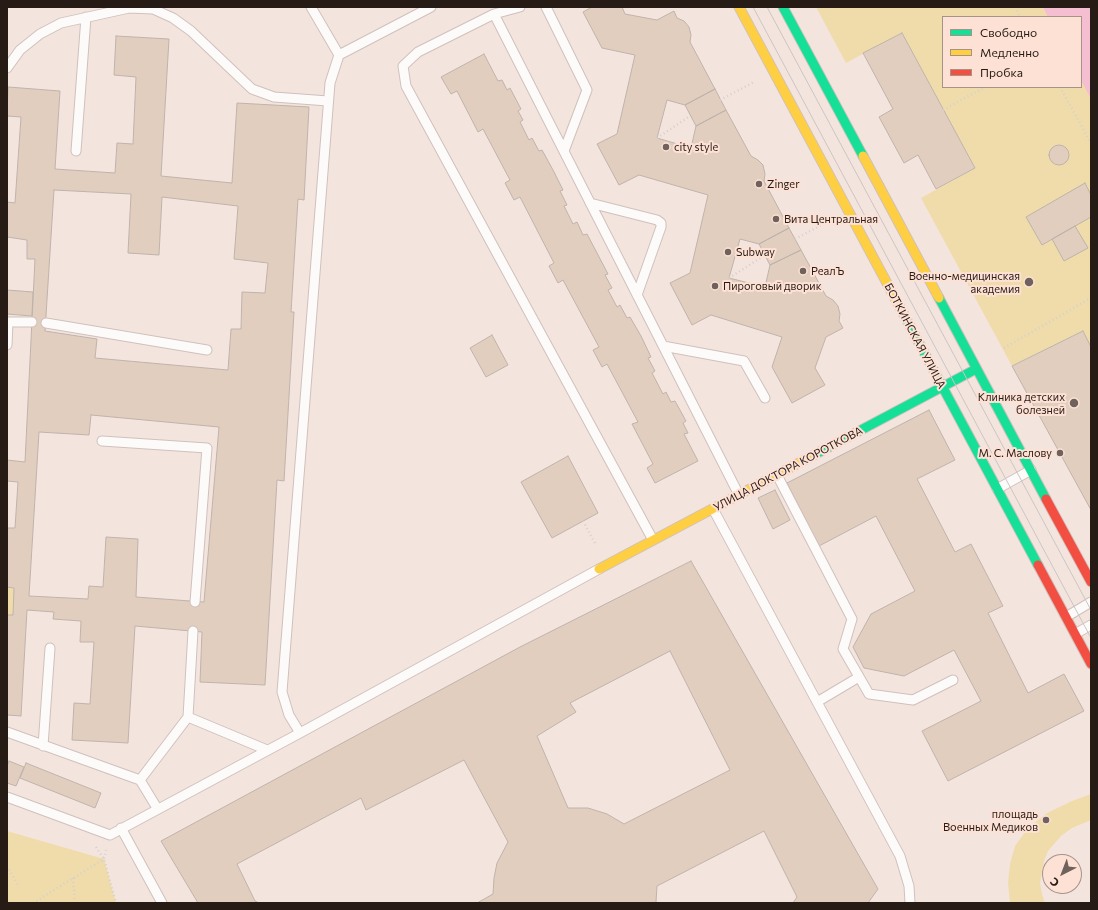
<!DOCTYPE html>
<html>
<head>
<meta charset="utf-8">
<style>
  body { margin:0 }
  #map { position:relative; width:1098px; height:910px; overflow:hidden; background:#f4e4de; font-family:Commissioner,sans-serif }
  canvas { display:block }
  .frame { position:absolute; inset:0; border:8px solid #271b15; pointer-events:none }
  .legend { position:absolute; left:942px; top:16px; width:140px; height:72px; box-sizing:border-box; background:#fde1d5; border:1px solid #a79288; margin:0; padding:5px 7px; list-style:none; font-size:12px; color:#271b15 }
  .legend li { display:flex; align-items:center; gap:8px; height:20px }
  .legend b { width:20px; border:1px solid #a79288 }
  .north { position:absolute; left:1042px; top:854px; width:40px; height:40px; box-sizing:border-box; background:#fde1d5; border:1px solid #a79288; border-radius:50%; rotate:222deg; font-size:11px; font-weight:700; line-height:16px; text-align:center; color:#271b15 }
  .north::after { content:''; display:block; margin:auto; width:14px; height:18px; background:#6f615b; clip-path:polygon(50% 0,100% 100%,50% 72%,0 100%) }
</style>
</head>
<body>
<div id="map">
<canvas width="1098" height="910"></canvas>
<div class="frame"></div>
<ul class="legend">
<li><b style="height:5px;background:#16e098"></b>Свободно</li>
<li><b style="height:5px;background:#ffcf43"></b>Медленно</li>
<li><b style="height:5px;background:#f24e42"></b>Пробка</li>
</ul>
<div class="north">С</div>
</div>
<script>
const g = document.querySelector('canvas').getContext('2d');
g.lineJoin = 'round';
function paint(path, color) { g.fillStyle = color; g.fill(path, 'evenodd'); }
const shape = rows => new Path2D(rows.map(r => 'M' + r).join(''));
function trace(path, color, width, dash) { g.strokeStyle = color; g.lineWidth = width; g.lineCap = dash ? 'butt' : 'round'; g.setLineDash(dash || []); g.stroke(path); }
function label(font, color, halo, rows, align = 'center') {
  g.font = font + ' Commissioner,sans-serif'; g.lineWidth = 4; g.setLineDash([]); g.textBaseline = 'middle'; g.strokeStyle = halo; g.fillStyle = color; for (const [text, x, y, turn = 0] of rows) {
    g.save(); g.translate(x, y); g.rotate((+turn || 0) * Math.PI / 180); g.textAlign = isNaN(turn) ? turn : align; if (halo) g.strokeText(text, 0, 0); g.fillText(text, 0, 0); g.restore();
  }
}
const green = shape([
  [816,7,1091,7,1091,347,1083,331,1012,366,921,198,975,168,902,33,846,63],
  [943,17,1081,17,1081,87,943,87],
  [7,587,14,588,13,615,7,615],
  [1091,794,1091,820,1072,828,1061,836,1048,851,1044,861,1040,883,1042,894,1045,903,1010,903,1008,883,1010,864,1015,846,1028,828,1047,813,1072,801],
  [7,831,104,859,116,903,7,903]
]);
const water = shape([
  [1043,7,1091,7,1091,99,1081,80,1081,17,1048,17]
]);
const building = shape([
  [592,7,622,7,625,14,657,20,674,11,677,18,684,21,689,27,691,35,690,42,715,89,685,105,667,100,657,138,691,148,696,126,726,110,751,156,758,160,763,165,765,174,764,181,789,228,759,244,740,239,729,278,765,287,770,265,801,250,826,296,833,300,838,306,840,314,839,321,843,328,826,337,815,368,825,385,792,403,772,367,782,337,711,315,692,325,670,283,690,273,708,195,639,175,619,185,597,144,617,134,635,55,602,48,583,12,592,7],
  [902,33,975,168,936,189,918,155,904,163,879,117,893,109,863,53,902,33],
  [116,36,169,39,161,176,232,183,237,103,309,107,304,200,298,199,291,312,294,312,284,481,277,480,265,685,200,682,202,632,135,626,128,743,72,740,74,703,90,704,94,642,80,642,81,621,53,619,54,612,27,610,21,716,7,715,7,615,13,615,14,588,7,587,7,528,15,528,18,482,7,481,7,460,25,462,35,259,27,259,27,240,7,237,7,202,15,203,21,117,7,116,8,87,60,91,55,169,115,173,117,143,133,144,136,77,114,75,116,36],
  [54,190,131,194,128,253,159,255,162,197,238,206,234,259,268,263,265,293,242,292,241,329,231,329,228,370,95,358,97,339,45,331,54,190],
  [91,415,219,427,204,602,136,597,138,539,106,537,103,587,89,586,88,599,29,596,39,432,89,435,91,415],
  [484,54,498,81,502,80,507,90,510,88,521,109,518,111,523,120,520,122,529,140,532,138,539,151,542,150,553,170,563,190,560,191,567,205,564,206,573,224,577,222,583,235,587,234,597,253,608,274,605,275,612,288,608,290,617,307,620,305,627,318,630,317,641,336,651,357,648,358,655,371,652,373,663,394,666,392,671,402,675,401,686,421,683,423,688,433,684,434,698,461,655,483,647,468,653,464,632,424,638,422,607,364,602,367,593,350,599,347,563,280,558,283,549,266,554,263,520,197,514,200,505,183,510,180,483,129,478,132,457,91,451,94,441,77,484,54],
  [715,89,726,110,696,126,685,105,715,89],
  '1049 155a10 10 0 1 1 20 0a10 10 0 1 1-20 0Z',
  [1085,183,1091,195,1091,217,1042,245,1026,217,1085,183],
  [1075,226,1088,248,1064,261,1052,239,1075,226],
  [789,228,801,250,770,265,759,244,789,228],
  [7,290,33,292,32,316,7,314,7,290],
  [1083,331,1091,347,1091,510,1012,366,1083,331],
  [492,335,508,365,486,377,470,348,492,335],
  [929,410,955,460,917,479,955,552,971,544,1003,606,988,613,1028,693,1064,674,1084,711,948,781,922,731,981,701,954,650,904,676,864,668,853,647,871,614,915,591,876,516,819,546,787,483,929,410],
  [568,456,598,513,552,538,521,482,568,456],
  [775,490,790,520,773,529,758,498,775,490],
  [691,561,878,889,868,903,793,903,797,897,764,831,657,886,656,902,657,903,477,903,493,894,494,878,497,863,508,842,464,760,366,810,361,798,237,864,255,901,259,903,198,903,161,841,520,647,691,561],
  [670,651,730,770,624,824,607,814,588,808,568,808,537,736,576,712,570,703,670,651],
  [9,761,24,767,16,786,7,783,7,766,9,761],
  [26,763,101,793,95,808,20,778,26,763]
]);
const path = shape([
  [1015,7,1020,17],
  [1060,87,1091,143],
  [720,100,754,82],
  [943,110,985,87],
  [657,138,690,116],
  [795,239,829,221],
  [729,278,765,255],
  [1004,348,1091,298],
  [583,521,596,545],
  [96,847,104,859,116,903],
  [7,866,18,885],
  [73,878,75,903],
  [33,903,104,859,106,850]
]);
const lane = shape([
  [311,7,339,55],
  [546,7,587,90,564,151],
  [494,14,520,7],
  [7,68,20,50,40,34,61,23,129,8,153,9,173,18,191,31,252,89,274,97,328,101],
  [76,151,86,17],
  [590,203,657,220,661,223,661,227,637,295],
  [46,323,207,350],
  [7,345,8,322,32,322],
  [663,346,744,361,765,398],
  [102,441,207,448,195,602],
  [777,475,852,619,843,649,869,694,913,700,953,680],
  [997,489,1031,470],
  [713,509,900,856,909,886,910,903],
  [653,540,406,86,403,66,418,52,494,14,739,495],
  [1066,617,1091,602],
  [1075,634,1091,625],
  [817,702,859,677],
  [188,717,267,750],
  [7,732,140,780,157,808],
  [300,733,289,715,282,692,330,83,339,55,431,7],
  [43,746,50,648],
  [140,780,188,717,193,631],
  [7,797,110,835,300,733,599,569],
  [121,828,162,903]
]);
const fast = shape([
  [783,7,863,156],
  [939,298,1046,499],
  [903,313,1038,565],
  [812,456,976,369]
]);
const slow = shape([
  [739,7,903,313],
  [863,156,939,298],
  [599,569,812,456]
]);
const jam = shape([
  [1046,499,1091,582],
  [1038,565,1091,664]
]);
const tram = shape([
  [753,7,1091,638],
  [767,7,1091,610]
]);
const markers = [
  [666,147,4,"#6f615b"],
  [759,184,4,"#6f615b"],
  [776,219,4,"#6f615b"],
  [728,252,4,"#6f615b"],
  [803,271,4,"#6f615b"],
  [1029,282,5,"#6f615b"],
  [715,286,4,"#6f615b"],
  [1074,403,5,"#6f615b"],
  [1060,453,4,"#6f615b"],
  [1046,820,4,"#6f615b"]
];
const poiNames = [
  ["city style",674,147],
  ["Zinger",767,184],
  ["Вита Центральная",784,219],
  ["Subway",736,252],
  ["РеалЪ",811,271],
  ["Военно-медицинская",1020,276,"right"],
  ["академия",1020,289,"right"],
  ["Пироговый дворик",723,286],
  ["Клиника детских",1065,397,"right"],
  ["болезней",1065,410,"right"],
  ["М. С. Маслову",1052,453,"right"],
  ["площадь",1038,814,"right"],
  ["Военных Медиков",1038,827,"right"]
];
const streetNames = [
  ["БОТКИНСКАЯ УЛИЦА",915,336,62],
  ["УЛИЦА ДОКТОРА КОРОТКОВА",788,469,-28]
];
paint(green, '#f0dcaa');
paint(water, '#f6bed1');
paint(building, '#e1cebe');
trace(building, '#beb3ac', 1);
trace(lane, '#cfc1bc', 11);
trace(fast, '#cfc1bc', 11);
trace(slow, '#cfc1bc', 11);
trace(jam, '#cfc1bc', 11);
trace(path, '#d4d0ce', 2.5, [1, 3]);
trace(lane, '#fdfbfa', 9);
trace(fast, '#16e098', 9);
trace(slow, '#ffcf43', 9);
trace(jam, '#f24e42', 9);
trace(tram, '#cac5c4', 1);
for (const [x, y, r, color] of markers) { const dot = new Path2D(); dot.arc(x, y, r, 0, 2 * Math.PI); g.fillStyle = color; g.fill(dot); trace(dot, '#fde1d5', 1.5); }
label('11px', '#271b15', '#fde1d5', poiNames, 'left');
label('11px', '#271b15', '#fde1d5', streetNames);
</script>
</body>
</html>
